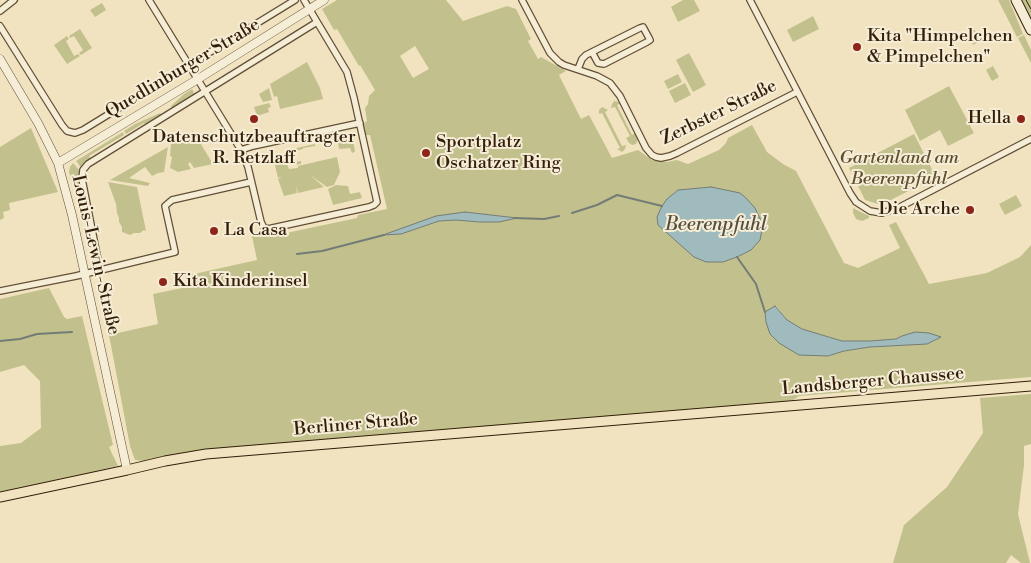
<!DOCTYPE html>
<html>
<head>
<meta charset="utf-8">
<style>
  body { margin:0 }
  canvas { display:block; background:#f1e3c0 }
</style>
</head>
<body>
<canvas width="1031" height="563"></canvas>
<script>
const g = document.querySelector('canvas').getContext('2d');
g.lineJoin = 'round';
function paint(path, color) { g.fillStyle = color; g.fill(path, 'evenodd'); }
const shape = rows => new Path2D(rows.map(r => 'M' + r).join(''));
function trace(path, color, width, dash) { g.strokeStyle = color; g.lineWidth = width; g.lineCap = dash ? 'butt' : 'round'; g.setLineDash(dash || []); g.stroke(path); }
function label(font, color, halo, rows, align = 'center') {
  g.font = font + ' "Libre Bodoni",serif'; g.lineWidth = 4; g.setLineDash([]); g.textBaseline = 'middle'; g.strokeStyle = halo; g.fillStyle = color; for (const [text, x, y, turn = 0] of rows) {
    g.save(); g.translate(x, y); g.rotate((+turn || 0) * Math.PI / 180); g.textAlign = isNaN(turn) ? turn : align; if (halo) g.strokeText(text, 0, 0); g.fillText(text, 0, 0); g.restore();
  }
}
const green = shape([
  [337,0,446,0,463,21,507,6,516,9,531,39,528,41,538,59,541,57,566,71,559,75,581,119,589,115,612,158,638,150,652,160,667,162,677,160,688,164,719,150,726,143,728,138,752,125,767,152,783,164,796,171,844,263,858,268,900,248,889,225,896,222,929,284,987,273,1020,257,1031,245,1031,377,799,396,793,400,738,407,206,450,144,461,135,460,130,446,109,335,158,324,153,294,187,287,185,276,257,260,252,236,270,231,272,236,357,218,358,215,387,209,370,135,366,135,363,124,367,121,365,108,368,104,369,96,375,90,360,65,359,66,337,29,334,30,322,9],
  [415,46,429,69,413,78,400,56],
  [711,187,750,250,737,257,723,262,674,239,658,225,673,194,678,190],
  [465,212,515,218,499,222,479,222,456,220,439,221,401,234,386,235],
  [776,306,787,320,802,329,842,341,870,341,896,339,902,336,929,333,941,337,902,345,870,347,844,351,828,356,765,312],
  [683,0,694,0,700,11,678,22,671,7],
  [998,0,1009,0,1023,34,1017,37],
  [1019,0,1031,0,1031,19,1020,3],
  [102,3,106,10,95,17,90,10],
  [813,16,819,29,793,42,787,30],
  [80,29,92,48,81,55,79,53,83,50,74,36,70,38,69,36],
  [974,29,980,41,973,45,967,33],
  [1024,35,1031,50,1031,63,1018,38],
  [67,36,69,39,66,41,74,56,78,54,80,56,67,64,54,45],
  [689,53,706,85,693,92,676,60],
  [307,62,320,88,323,99,280,109,277,96,274,97,270,84],
  [993,66,999,77,992,81,986,70],
  [678,74,682,82,668,89,664,81],
  [685,83,691,95,675,103,669,91],
  [949,86,974,133,948,146,940,130,920,141,905,110],
  [269,88,272,100,263,102,259,94],
  [192,89,195,95,172,109,171,106,184,94],
  [614,101,619,102,620,104,617,105,632,135,635,133,638,139,636,144,632,145,629,143,626,138,630,136,615,107,611,108,612,104],
  [269,103,271,107,268,108,269,112,257,116,254,107],
  [602,107,608,110,605,112,622,146,626,145,625,149,622,152,617,149,620,148,602,113,599,114,599,110],
  [160,113,162,115,146,125,144,123,126,134,124,131,135,124],
  [31,128,58,192,9,203,10,210,3,212,4,218,0,220,0,147],
  [193,131,213,164,194,168,190,162,188,164,191,169,178,172,170,168,172,157,170,156,171,144],
  [123,132,124,135,89,156,91,159,82,169,76,161],
  [352,133,355,151,354,152,352,153,350,148,339,149,338,142,327,144,326,142,332,140,335,137],
  [914,134,936,177,881,205,865,200,849,168],
  [315,144,315,146,303,148,303,149,293,152,295,159,293,159,294,162,301,161,301,164,295,165,291,161,289,153,292,149],
  [168,147,164,172,158,173,152,176,145,167,129,178,150,183,148,186,110,180],
  [337,157,340,172,334,185,327,187,310,175,324,187,298,193,296,186,297,193,284,196,278,179,282,176,278,178,274,161,281,160,287,164,289,169,298,168,298,166],
  [73,163,81,172,82,183,75,186,73,185,69,172,70,167],
  [108,182,137,187,146,231,144,230,140,233,134,233,130,235,122,232,122,227,119,222,119,218,117,213,116,204],
  [336,185,348,186,350,194,360,192,362,198,333,205,328,189],
  [1016,195,1022,206,1005,215,999,204],
  [853,208,869,216,869,218,862,221,856,219,853,213],
  [49,288,64,317,67,319,82,316,113,445,109,447,118,466,0,494,0,446,21,443,41,428,40,381,24,365,0,372,0,299],
  [1031,394,1031,444,1024,446,1024,465,1018,514,1030,563,1021,563,1011,555,1006,563,893,563,904,525,947,487,983,433,980,398]
]);
const water = shape([
  [711,187,740,193,746,198,755,208,763,225,760,240,751,250,737,257,723,262,706,262,694,257,658,225,657,217,662,206,667,199,678,190,711,187],
  [465,212,517,218,499,222,479,222,456,220,439,221,401,234,383,235,436,216,465,212],
  [775,306,787,320,802,329,842,341,870,341,896,339,902,336,915,332,929,333,941,337,927,344,870,347,844,351,828,356,799,355,779,343,770,334,766,322,765,312,775,306]
]);
const stream = shape([
  [572,213,597,205,617,195,662,206],
  [514,218,544,219,559,216],
  [297,254,322,251,384,235],
  [737,257,756,284,765,312],
  [0,341,20,339,37,334,72,332]
]);
const minor = shape([
  [149,0,241,150,248,167,261,222,264,228,268,229,369,207,374,205,377,202,354,98,347,72,304,0],
  [522,0,550,53,559,62,564,65,597,76,610,83,620,96,646,148,652,155,656,157,661,158,670,156,677,153,797,92],
  [750,0,850,193,856,202,870,211,882,213,898,208,1031,139],
  [0,11,14,0],
  [0,26,62,125,67,131,75,133,83,130,295,0],
  [578,69,582,59,586,55,640,28,643,27,649,38,650,40,647,42,604,64,598,63,592,52],
  [241,150,253,146,360,123],
  [100,270,82,179,83,170,88,164,317,22],
  [0,291,76,276,175,252,165,206,172,200,251,182]
]);
const tertiary = shape([
  [0,59,38,123,58,163,72,215,127,470],
  [58,163,198,79,324,0]
]);
const secondary = shape([
  [1016,0,1031,30]
]);
const primary = shape([
  [0,497,127,470,165,461,206,454,1031,386]
]);
const tram = shape([
  [1026,0,1031,9]
]);
const markers = [
  [857,47,5,"#8f2418"],
  [254,119,5,"#8f2418"],
  [1021,119,5,"#8f2418"],
  [426,153,5,"#8f2418"],
  [970,210,5,"#8f2418"],
  [214,231,5,"#8f2418"],
  [163,282,5,"#8f2418"]
];
const poiNames = [
  ["Kita \"Himpelchen",867,37],
  ["& Pimpelchen\"",867,58],
  ["Hella",1011,119,"right"],
  ["Datenschutzbeauftragter",254,138,"center"],
  ["R. Retzlaff",254,159,"center"],
  ["Sportplatz",436,143],
  ["Oschatzer Ring",436,164],
  ["Die Arche",960,210,"right"],
  ["La Casa",224,231],
  ["Kita Kinderinsel",173,282]
];
const streetNames = [
  ["Quedlinburger Straße",183,69,-31],
  ["Zerbster Straße",719,113,-26],
  ["Louis-Lewin-Straße",95,255,77],
  ["Landsberger Chaussee",873,382,-5],
  ["Berliner Straße",356,425,-5]
];
const parkNames = [
  ["Gartenland am",899,159],
  ["Beerenpfuhl",899,180]
];
const waterNames = [
  ["Beerenpfuhl",716,225]
];
paint(green, '#c2c18d');
paint(water, '#a0bbbe');
trace(water, '#747c76', 1);
trace(stream, '#747c76', 2);
trace(minor, '#624f38', 8);
trace(tertiary, '#624f38', 9);
trace(secondary, '#331e0a', 11);
trace(primary, '#331e0a', 11);
trace(minor, '#f6edd6', 5.5);
trace(tertiary, '#f6edd6', 8);
trace(secondary, '#f6edd6', 9);
trace(primary, '#f1e3c0', 9);
trace(tram, '#331e0a', 1);
for (const [x, y, r, color] of markers) { const dot = new Path2D(); dot.arc(x, y, r, 0, 2 * Math.PI); g.fillStyle = color; g.fill(dot); trace(dot, '#f6edd6', 2); }
label('18px', '#331e0a', '#f6edd6', poiNames, 'left');
label('18px', '#331e0a', '#f6edd6', streetNames);
label('italic 18px', '#5e4f31', '#f6edd6', parkNames);
label('italic 19px', '#544d40', '#f6edd6', waterNames);
</script>
</body>
</html>
